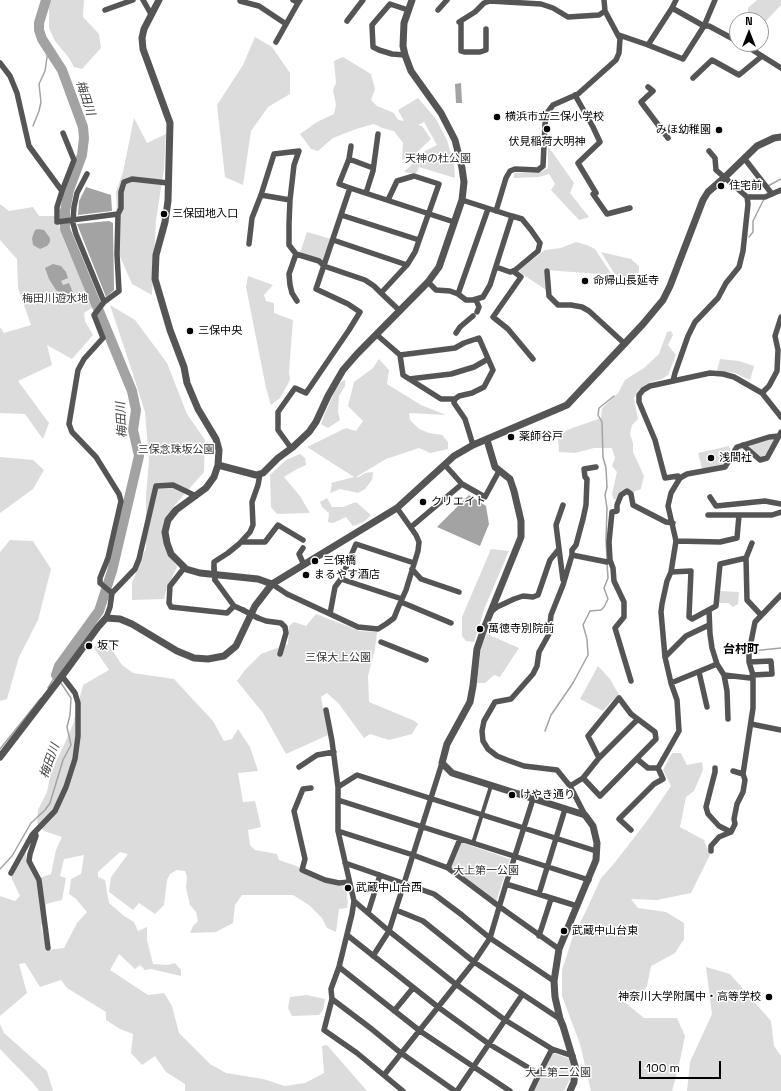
<!DOCTYPE html>
<html>
<head>
<meta charset="utf-8">
<style>
  body { margin:0 }
  #map { position:relative; width:781px; height:1091px; overflow:hidden; background:#fff; font-family:"Space Grotesk",sans-serif }
  canvas { display:block }
  .north { position:absolute; left:729px; top:12px; width:40px; height:40px; box-sizing:border-box; background:#fff; border:1px solid #999; border-radius:50%; rotate:0deg; font-size:11px; font-weight:700; line-height:16px; text-align:center; color:#000 }
  .north::after { content:''; display:block; margin:auto; width:14px; height:18px; background:#000; clip-path:polygon(50% 0,100% 100%,50% 72%,0 100%) }
  .scale { position:absolute; left:639px; top:1061px; width:82px; height:18px; box-sizing:border-box; border:2px solid #000; border-top:0; padding-left:5px; font-size:12px; line-height:14px; white-space:nowrap; color:#000; -webkit-text-stroke:3px #fff; paint-order:stroke }
</style>
</head>
<body>
<div id="map">
<canvas width="781" height="1091"></canvas>
<div class="north">N</div>
<div class="scale">100 m</div>
</div>
<script>
const g = document.querySelector('canvas').getContext('2d');
g.lineJoin = 'round';
function paint(path, color) { g.fillStyle = color; g.fill(path, 'evenodd'); }
const shape = rows => new Path2D(rows.map(r => 'M' + r).join(''));
function trace(path, color, width, dash) { g.strokeStyle = color; g.lineWidth = width; g.lineCap = dash ? 'butt' : 'round'; g.setLineDash(dash || []); g.stroke(path); }
function label(font, color, halo, rows, align = 'center') {
  g.font = font + ' "Space Grotesk","Noto Sans JP",sans-serif'; g.lineWidth = 3; g.setLineDash([]); g.textBaseline = 'middle'; g.strokeStyle = halo; g.fillStyle = color; for (const [text, x, y, turn = 0] of rows) {
    g.save(); g.translate(x, y); g.rotate((+turn || 0) * Math.PI / 180); g.textAlign = isNaN(turn) ? turn : align; if (halo) g.strokeText(text, 0, 0); g.fillText(text, 0, 0); g.restore();
  }
}
const green = shape([
  [49,0,84,0,83,17,99,34,101,48,82,69,74,67,69,58,55,41,49,28],
  [757,0,781,0,781,5,764,23,748,13,748,8],
  [255,37,272,47,290,73,290,94,268,107,251,131,243,185,225,177,217,105,243,65],
  [343,57,371,74,375,89,371,100,377,106,394,113,398,120,404,121,398,110,418,98,436,119,447,140,454,164,455,178,419,167,416,174,404,172,425,151,437,145,424,122,418,125,422,126,431,139,413,156,402,160,403,143,394,131,382,128,374,124,356,129,333,138,318,151,311,149,300,134,317,122,334,114,336,105,333,90,336,83,334,61],
  [134,118,147,143,166,134,164,169,156,220,152,295,132,284,119,254,116,192,123,172],
  [548,146,574,183,570,193,589,217,579,220,551,190,555,184,549,174,539,177,514,178,514,173,541,172,548,168],
  [0,204,9,211,33,207,39,216,57,216,60,229,65,243,93,307,84,313,85,321,93,335,72,359,47,345,52,365,18,381,49,423,43,439,25,414,0,413,0,327,4,333,31,325,18,288,17,259,0,240],
  [307,232,331,239,323,261,300,253],
  [576,242,587,245,595,249,612,275,546,270,546,290,518,271,545,250,561,248],
  [601,252,631,259,639,266,639,272,628,278,620,277,614,273],
  [248,276,273,285,264,295,266,301,274,303,274,313,293,320,289,372,290,380,280,398,271,405,266,388,246,287],
  [110,305,135,320,167,363,187,414,205,440,204,472,174,506,167,517,166,550,177,567,166,591,164,599,132,600,132,583,146,548,146,495,149,460,145,412,132,371],
  [671,331,673,335,668,345,676,355,668,375,662,379,651,382,638,390,634,398,638,419,632,425,630,434,633,443,633,452,644,476,641,489,614,500,612,494,617,472,612,466,615,458,612,448,594,448,575,453,559,452,558,438,567,430,601,418,602,408,618,393,625,380,644,368,659,354,667,332],
  [379,359,389,370,387,384,421,405,446,415,409,413,410,420,419,429,429,433,442,435,448,442,448,449,430,453,419,448,386,459,356,477,359,477,365,473,373,472,372,480,365,489,358,493,340,489,330,493,332,485,331,483,354,477,307,447,346,428,356,431,363,421,348,406,354,382,373,368],
  [720,359,739,361,754,366,750,380,735,373,717,371],
  [345,380,345,386,339,396,338,412,340,420,328,428,321,424,325,413,335,391,341,382],
  [772,439,774,442,764,457,760,457,751,450,750,447,752,444],
  [729,446,731,452,724,464,713,468,702,468,698,453],
  [300,454,305,458,306,465,297,469,284,477,300,496,310,513,277,514,271,507,270,475,286,460],
  [0,457,33,460,44,470,33,489,0,513],
  [327,498,332,507,343,507,356,502,371,515,364,522,353,526,346,517,333,523,328,522,329,513,322,507,320,502],
  [10,540,33,541,51,569,38,620,19,657,7,699,0,701,0,552],
  [491,549,509,551,485,607,474,642,466,641,462,636,462,617],
  [719,591,739,592,738,604,733,607,728,603,718,603],
  [316,614,360,631,377,632,375,649,368,676,369,702,415,721,418,724,412,734,389,740,370,734,364,738,339,704,327,693,321,697,328,735,286,754,263,713,237,681,245,670,261,654,288,644,289,626,294,622,306,626],
  [487,634,519,648,500,677,494,675,485,683,477,683,481,647],
  [98,641,110,647,122,665,133,673,174,679,213,721,224,741,232,739,238,729,250,747,258,771,238,773,243,802,255,801,261,827,248,830,250,845,255,850,277,854,279,860,299,867,299,872,320,879,324,882,338,886,346,886,348,903,347,908,339,909,336,932,327,928,322,918,309,905,293,895,242,895,235,905,233,923,216,932,190,933,193,926,198,921,196,912,190,905,186,888,187,877,185,871,177,870,170,874,167,880,164,905,155,914,139,903,133,910,109,892,111,877,128,854,120,852,98,872,98,877,105,880,109,903,124,916,134,922,138,931,147,927,147,940,153,964,168,965,175,963,181,970,181,976,151,969,145,970,140,965,135,969,119,954,110,970,148,995,164,993,172,1006,179,1033,210,1064,226,1073,263,1079,285,1086,305,1083,324,1073,322,1046,327,1045,367,1091,185,1091,185,1084,166,1072,155,1056,142,1065,131,1053,133,1034,120,1029,106,1020,106,1012,67,988,61,980,40,987,25,963,19,964,27,993,0,1016,0,896,15,901,20,896,11,877,26,851,26,860,37,879,51,874,56,850,62,837,44,831,37,823,38,810,47,792,51,772,65,743,73,724,83,685,109,670,94,648],
  [84,855,81,874,71,879,69,894,75,898,87,912,77,923,64,948,47,950,41,926,46,914,46,904,62,900,66,878,60,876,64,859],
  [598,666,610,679,619,695,610,703,603,711,580,699],
  [672,753,681,753,687,765,702,762,703,770,694,791,686,797,680,827,704,840,710,855,691,893,657,900,631,899,638,908,666,912,684,923,684,939,675,953,651,966,647,986,641,995,617,999,627,1004,644,1018,677,1018,685,1036,679,1065,672,1091,591,1091,580,1044,562,996,562,970,573,936,586,911,601,878,612,866,647,821,671,786,663,770],
  [460,842,510,859,496,902,451,867],
  [706,967,730,974,771,1021,774,1046,781,1056,781,1091,687,1091,690,1062,712,1014],
  [307,995,325,999,323,1010,319,1015,292,1016,288,1008,290,997],
  [0,1024,4,1033,47,1071,53,1091,39,1091,33,1083,0,1049],
  [553,1053,571,1059,572,1066,572,1075,564,1091,533,1091]
]);
const water = shape([
  [461,83,462,103,456,103,455,84],
  [86,187,111,195,112,211,78,215,79,201],
  [109,221,113,223,114,290,106,297,77,224],
  [38,229,44,230,50,238,50,242,47,246,40,249,33,245,32,238,35,230],
  [53,264,61,266,66,272,68,278,61,281,63,285,69,283,74,295,65,296,56,290,49,279,45,268],
  [469,495,486,506,489,524,480,546,437,527]
]);
const stream = shape([
  [33,126,39,111,41,102,39,84,45,71,48,50],
  [768,186,781,179],
  [749,237,753,232,753,221,764,199],
  [607,559,606,540,607,508,605,495,607,487,606,468,603,457,602,422,598,415,599,408,614,396],
  [752,651,781,648],
  [48,688,56,675],
  [545,731,551,715,573,683,588,655,587,639,583,625,590,611,601,610,604,607,608,599,604,588,608,578,607,563],
  [0,749,41,698],
  [0,869,12,856,31,823,45,810,50,803,63,760,71,745,67,727,70,715,71,698,61,683]
]);
const river = shape([
  [46,0,39,23,39,30,42,39,62,70,83,127,84,138,82,155,69,190,65,211,65,229,132,391,136,410,133,430,139,456,112,571,99,611,59,666,56,675]
]);
const pedestrian = shape([
  [473,843,491,786]
]);
const minor = shape([
  [143,0,151,14],
  [240,0,240,1,259,6,286,24],
  [293,0,298,3,300,0],
  [672,8,676,0],
  [105,10,133,0],
  [438,10,447,0],
  [347,21,363,0],
  [461,21,461,51,464,52,480,52,486,50,486,29],
  [459,22,475,12,484,3,490,1,541,4,553,8,568,17,599,15,605,11],
  [619,35,648,45,683,59,704,26,715,0],
  [276,42,298,3],
  [743,44,781,68],
  [648,45,672,8,704,26,709,26,737,41],
  [405,55,392,54,379,50,373,47,372,25,390,4,408,10],
  [0,63,10,76,17,93,29,146,62,191,57,207,57,222,72,220,76,234,104,302],
  [693,78,712,60,739,75,762,56],
  [648,87,653,91,641,102,668,138],
  [575,95,593,127,600,142,578,163,596,193,593,194,607,214,630,208],
  [744,158,772,194],
  [349,159,373,168],
  [350,188,339,184,349,159,351,146],
  [62,191,74,160,63,133],
  [366,193,373,171,378,134],
  [261,195,290,200],
  [747,197,765,197,781,190],
  [388,200,397,181,414,176,439,184,415,252,407,265,381,293,400,311],
  [496,211,506,178,510,171,515,169,538,170,543,166,545,124,547,113,553,105,578,94,616,60,619,53,620,39,605,11,604,0],
  [341,215,419,240],
  [72,220,118,214,121,208,121,192,124,182,132,179,168,183],
  [73,220,74,207,77,193,87,174],
  [333,240,407,265],
  [249,244,252,218,261,195,274,154,299,151,294,165,290,200,289,224,289,245,296,254,289,274,290,285,292,293,297,301],
  [296,254,319,261,324,266,365,280,374,286,381,293],
  [496,267,510,272,514,271,538,251,540,243,531,230,522,219,512,216],
  [513,271,521,277,493,317,508,329,533,359],
  [547,271,549,296,558,305,571,305,582,307,589,311,625,344],
  [428,282,436,290,450,291,458,294,466,300,473,300,483,297,490,285,512,216,462,200],
  [458,294,488,209],
  [476,300,479,307,477,312],
  [456,333,460,327,473,316],
  [377,335,400,355,403,375,441,399,455,399],
  [400,355,455,348,464,343,479,338,493,370,484,387,472,393,459,396,455,399,454,403,465,419,473,445],
  [409,379,451,374,474,367,488,359],
  [673,381,710,373,723,374,734,377,762,393,781,417],
  [762,393,769,386,777,371,778,350,775,336,781,317],
  [743,445,760,460,767,458,779,436],
  [291,448,278,430,278,412,295,388,306,393,349,330,360,312,348,304,316,289,350,188,454,222],
  [445,465,462,484,485,497,499,471],
  [680,478,678,476,665,478,655,440,639,402,639,395,643,390,650,386,673,381,675,373,688,336,695,322,718,298,726,283,739,267,743,251,748,204,747,197,716,170,715,158,709,151],
  [710,497,716,506,765,501,781,504],
  [708,515,772,515,781,512],
  [411,527,462,484],
  [676,541,720,542,737,538,739,515],
  [241,542,265,542,278,525,303,540],
  [303,548,299,554,304,565],
  [572,555,607,562,610,560,609,542,612,512,617,511,617,505,621,495,627,491,631,494,633,505,666,522,673,523],
  [746,558,752,543],
  [610,560,613,568,614,581,624,602,624,617,615,628,631,681],
  [184,568,170,586,169,603,171,607,227,613,234,606],
  [214,568,214,562,228,553,239,544,250,532,253,525,252,502,258,485,260,474],
  [412,569,421,579,459,592],
  [671,572,691,571,689,617,692,619,716,606,720,564,746,558,747,600,761,615],
  [341,579,402,599],
  [215,580,234,606,243,610],
  [563,580,556,525,563,505],
  [272,584,287,594,358,627,378,629,386,624,394,618,398,608,406,590,418,551,419,542,416,535,397,508],
  [112,593,100,583,100,578,108,558,121,501,119,494,96,457,72,432,69,424,78,370,84,359,103,338,94,315,104,302,119,291,117,254,118,214],
  [401,602,451,623],
  [709,610,710,634,712,648,717,664,724,675,727,691,728,719],
  [491,612,497,607,514,599,523,596,533,597,538,595,550,560,559,549],
  [330,614,335,587,341,579,356,544,414,563],
  [106,618,110,607,112,593,135,569,139,559,156,486,173,485,196,496],
  [258,618,266,621,281,623,285,627,286,633,280,654],
  [381,642,426,660],
  [665,657,686,636,709,625],
  [699,672,707,707],
  [724,675,750,678,753,675,772,674,771,661,749,662],
  [671,683,717,664],
  [326,710,332,741,338,787],
  [751,724,781,730],
  [637,759,648,768,658,768,679,731,677,700,671,683,665,657,661,612,662,604,667,581,671,572,676,541,668,506,671,493,680,478,687,474,725,467,737,447,769,437,779,436,781,432],
  [299,767,317,755,334,752],
  [715,768,715,772,706,807,708,814,719,826,731,832],
  [733,771,743,774],
  [583,778,600,796,656,739,655,732,631,714,619,698,588,736,599,758],
  [570,786,583,778,599,758,637,720],
  [311,788,303,789,294,811,305,859,302,870,325,880,339,883,349,882],
  [338,800,589,880],
  [585,815,570,786,557,770,524,766,507,760,497,756,488,749,483,741,482,731,484,721,495,702,511,699,533,674,537,666,539,652,549,634,551,615,563,585,572,555,572,550,576,545,583,519,586,505,587,479,585,477,584,469,596,467],
  [631,830,619,819,654,784,663,779,658,768],
  [338,831,338,787,357,775,596,851],
  [35,832,36,836,30,854,29,861,39,880,48,948],
  [711,851,711,846,719,837,731,832,735,824,734,819,737,804,743,792,745,780,743,774,753,708,753,675,749,662,749,652,755,622,781,595],
  [345,863,434,894,462,915,490,938,554,981],
  [448,868,460,839],
  [11,873,32,835,55,811,66,787,75,759,78,736,78,703,75,693,62,676],
  [506,884,577,906],
  [539,894,565,809],
  [354,901,389,931,453,982,505,1020,552,1049,573,1056],
  [396,910,423,921,474,962,560,1019],
  [368,913,380,875],
  [347,935,438,1007,489,1044,539,1074,552,1049],
  [539,936,551,899],
  [373,956,389,931,442,763],
  [339,967,420,1031,510,1091],
  [332,999,373,1030,401,1053,455,1091],
  [394,1011,413,988],
  [384,1075,474,962,490,938,506,884,533,799],
  [403,1091,357,1053,324,1030,332,999,331,989,339,967,352,914,354,901,338,831,413,855,448,868,500,907,559,949],
  [457,1091,522,995],
  [531,1091,539,1074]
]);
const tertiary = shape([
  [159,0,144,29,142,38,143,49,170,123,168,201,165,222,156,255,155,279,170,330,184,367,187,383,198,409,216,439,219,450,218,465,214,477,206,488,176,510,168,520,165,532,167,543,171,554,186,569,200,573,258,579,272,584],
  [487,440,495,467,510,479,514,491,521,521,521,537,485,626,477,649,473,686,470,702,447,744,442,763,452,773,585,815,593,826,597,843,596,860,559,949,554,981,555,997,560,1019,563,1026,575,1066,574,1082,570,1091],
  [218,465,256,475,263,473,278,458,293,447,309,432,316,422,328,396,343,370,357,354,428,282,439,267,462,200,464,182,462,168,455,140,441,113,411,71,405,55,403,46,404,23,412,0],
  [0,757,62,676,98,627,106,618,120,619,132,624,177,651,194,658,208,659,224,656,236,646,255,606,272,584,397,508,454,456,473,445,567,405,643,324,663,300,670,286,703,200,708,192,724,178,757,146,774,138,781,137]
]);
const minorBridge = shape([
  [214,568,215,580],
  [243,610,258,618]
]);
const markers = [
  [497,117,4,"#000"],
  [547,129,4,"#000"],
  [719,130,4,"#000"],
  [721,186,4,"#000"],
  [164,214,4,"#000"],
  [585,281,4,"#000"],
  [190,331,4,"#000"],
  [511,437,4,"#000"],
  [711,458,4,"#000"],
  [423,502,4,"#000"],
  [315,561,4,"#000"],
  [306,575,4,"#000"],
  [480,629,4,"#000"],
  [89,646,4,"#000"],
  [512,795,4,"#000"],
  [348,888,4,"#000"],
  [564,931,4,"#000"],
  [769,997,4,"#000"]
];
const poiNames = [
  ["横浜市立三保小学校",505,117],
  ["みほ幼稚園",711,130,"right"],
  ["伏見稲荷大明神",547,142,"center"],
  ["住宅前",729,186],
  ["三保団地入口",172,214],
  ["命帰山長延寺",593,281],
  ["三保中央",198,331],
  ["薬師谷戸",519,437],
  ["浅間社",719,458],
  ["クリエイト",431,502],
  ["三保橋",323,561],
  ["まるやす酒店",314,575],
  ["萬徳寺別院前",488,629],
  ["坂下",97,646],
  ["けやき通り",520,795],
  ["武蔵中山台西",356,888],
  ["武蔵中山台東",572,931],
  ["神奈川大学附属中・高等学校",761,997,"right"]
];
const parkNames = [
  ["天神の杜公園",438,159],
  ["梅田川遊水地",55,299],
  ["三保念珠坂公園",176,450],
  ["三保大上公園",338,658],
  ["大上第一公園",486,871],
  ["大上第二公園",558,1073]
];
const waterNames = [
  ["梅田川",85,98,72],
  ["梅田川",122,420,-93],
  ["梅田川",50,761,-70]
];
const neighbourhoodNames = [
  ["台村町",741,650]
];
paint(green, '#dcdcdc');
paint(water, '#a3a3a3');
trace(stream, '#a3a3a3', 1.5);
trace(river, '#a3a3a3', 10);
trace(pedestrian, '#555', 4);
trace(minor, '#555', 5.5);
trace(tertiary, '#555', 7);
trace(minorBridge, '#555', 5.5);
for (const [x, y, r, color] of markers) { const dot = new Path2D(); dot.arc(x, y, r, 0, 2 * Math.PI); g.fillStyle = color; g.fill(dot); trace(dot, '#fff', 1.5); }
label('11px', '#000', '#fff', poiNames, 'left');
label('11px', '#333', '#fff', parkNames);
label('italic 12px', '#444', '#fff', waterNames);
label('bold 12px', '#000', '#fff', neighbourhoodNames);
</script>
</body>
</html>
